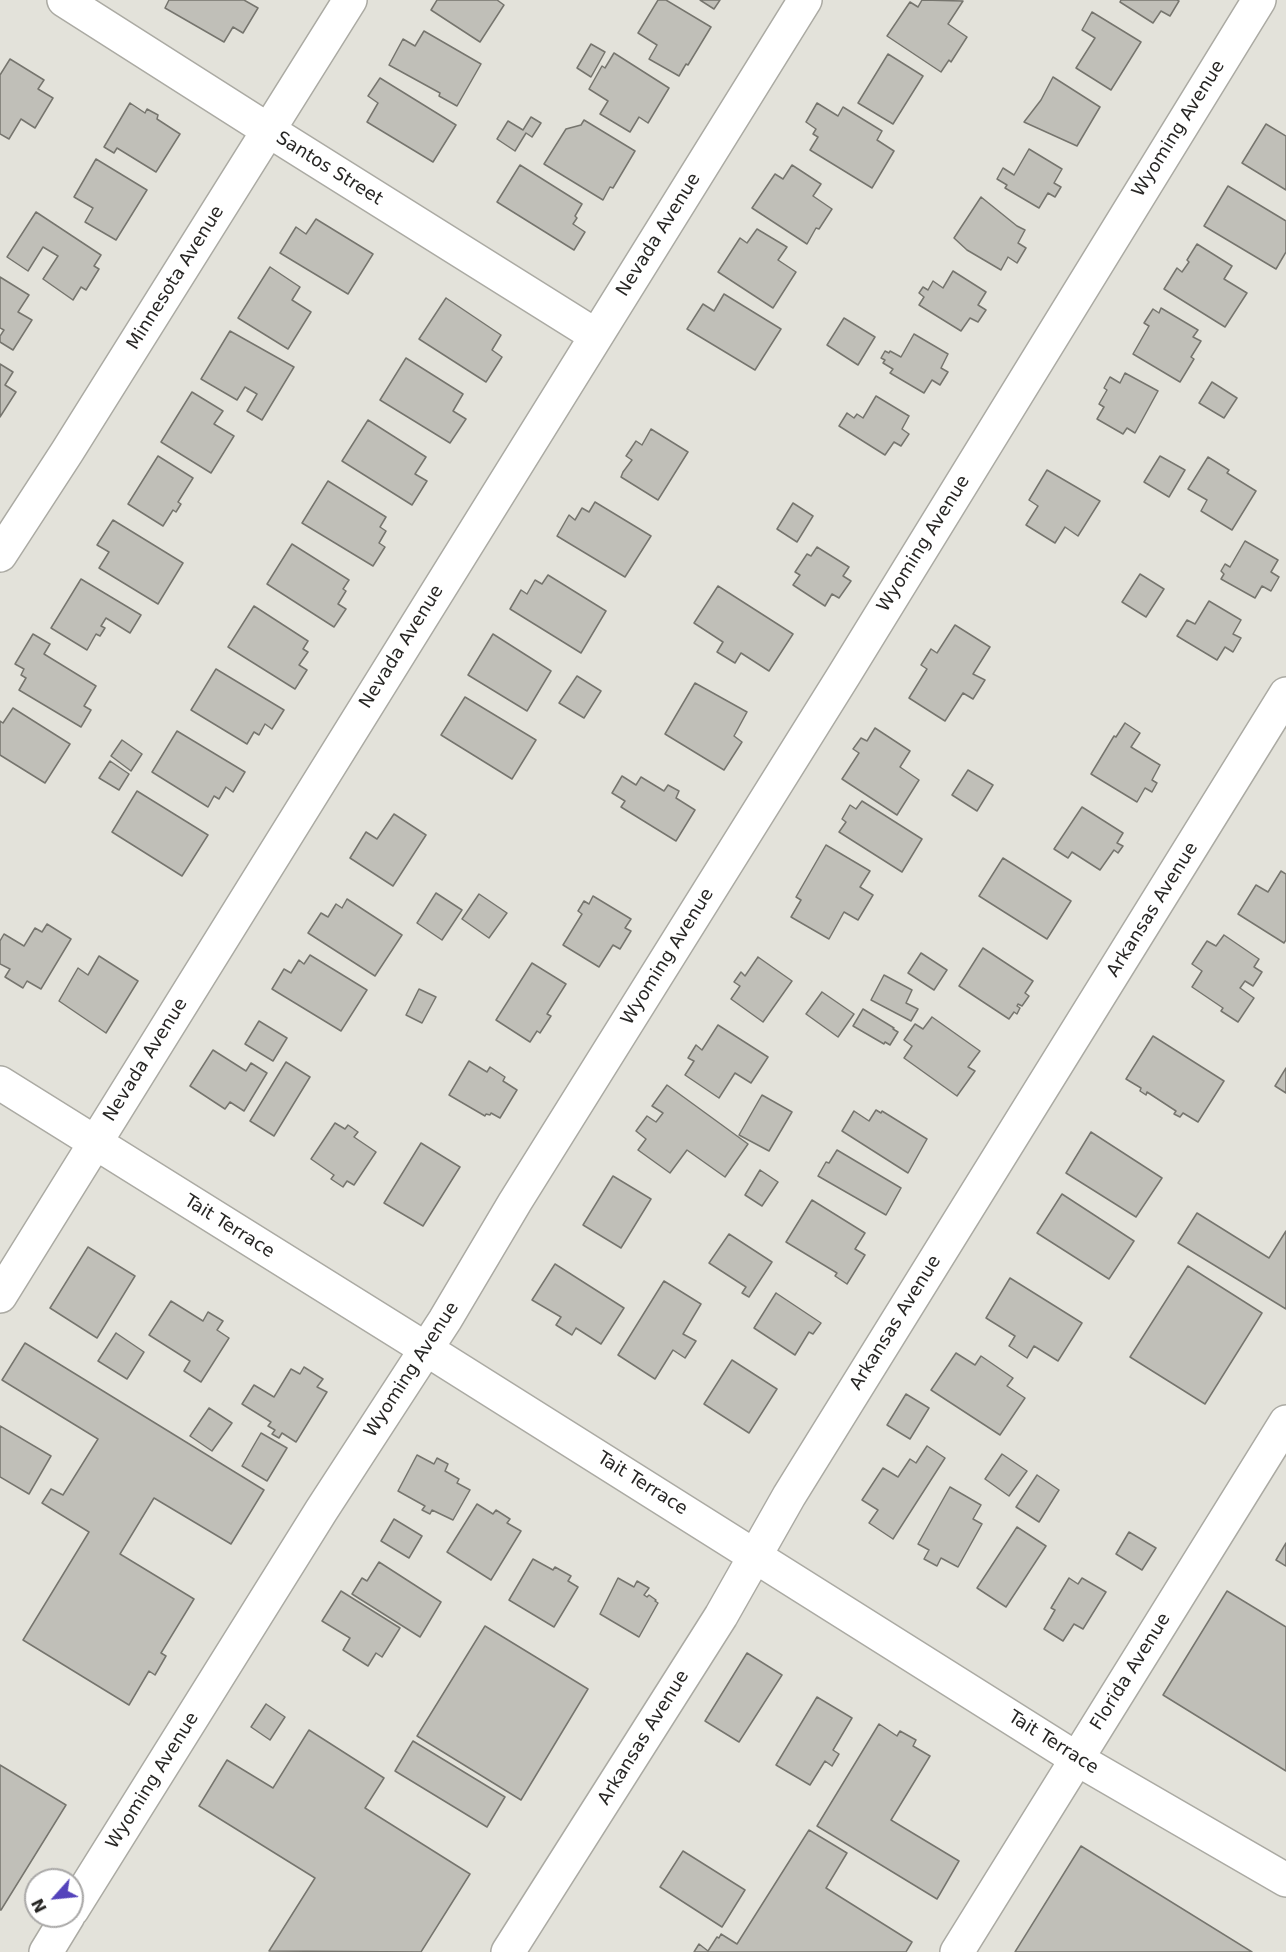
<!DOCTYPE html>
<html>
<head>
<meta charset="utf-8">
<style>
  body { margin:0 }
  #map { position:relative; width:1286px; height:1952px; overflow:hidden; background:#e3e2da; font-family:"DejaVu Sans",sans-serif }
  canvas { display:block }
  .north { position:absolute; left:24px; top:1868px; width:60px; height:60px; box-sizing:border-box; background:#fff; border:2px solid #a9a8a7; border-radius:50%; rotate:243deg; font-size:16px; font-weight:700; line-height:24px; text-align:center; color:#272624 }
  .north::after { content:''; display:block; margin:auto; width:21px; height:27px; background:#5443bb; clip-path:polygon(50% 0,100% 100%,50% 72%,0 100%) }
</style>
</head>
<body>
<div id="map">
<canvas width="1286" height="1952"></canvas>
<div class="north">N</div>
</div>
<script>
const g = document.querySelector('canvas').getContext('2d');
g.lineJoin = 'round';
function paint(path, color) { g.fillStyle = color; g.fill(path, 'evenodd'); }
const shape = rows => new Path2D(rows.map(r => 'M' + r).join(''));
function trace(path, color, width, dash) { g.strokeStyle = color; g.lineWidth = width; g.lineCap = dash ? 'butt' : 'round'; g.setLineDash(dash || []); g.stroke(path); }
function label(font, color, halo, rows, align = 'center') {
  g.font = font + ' "DejaVu Sans",sans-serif'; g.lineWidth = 6; g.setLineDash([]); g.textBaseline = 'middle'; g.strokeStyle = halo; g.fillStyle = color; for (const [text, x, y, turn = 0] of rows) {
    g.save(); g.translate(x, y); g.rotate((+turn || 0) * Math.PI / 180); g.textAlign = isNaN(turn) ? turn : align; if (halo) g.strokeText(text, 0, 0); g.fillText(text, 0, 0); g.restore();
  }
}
const building = shape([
  [169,0,244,0,258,8,243,33,233,27,224,42,165,8,169,0],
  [437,0,497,0,504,5,480,42,431,10,437,0],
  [658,0,666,0,711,27,688,65,686,64,679,76,649,59,657,45,638,33,658,0],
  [700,0,720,0,714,9,700,0],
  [922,0,963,1,948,24,967,37,951,62,949,60,941,72,887,36,910,2,918,7,922,0],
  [1121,0,1177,0,1179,1,1170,16,1161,11,1153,23,1120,2,1121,0],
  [1092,12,1141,42,1111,90,1076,68,1095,38,1082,30,1092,12],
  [424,31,481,64,457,106,439,96,440,93,389,65,403,39,415,46,424,31],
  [591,44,605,52,591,77,577,68,591,44],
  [614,53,669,88,648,123,639,117,630,132,600,114,608,101,589,89,602,66,605,68,614,53],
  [888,54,923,76,893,124,858,103,888,54],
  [10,59,44,80,38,89,53,98,35,128,21,119,9,139,0,134,0,75,10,59],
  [1053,77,1100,107,1077,146,1024,122,1041,100,1053,77],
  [380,78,456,125,433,162,367,122,378,103,368,96,380,78],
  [130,103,145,113,147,109,158,115,157,119,180,134,156,172,117,148,114,153,104,147,130,103],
  [817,103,838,116,843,107,882,131,877,140,894,151,872,188,810,150,818,137,813,134,816,129,806,122,817,103],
  [531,117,541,123,532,137,526,133,515,151,497,139,508,121,523,130,531,117],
  [584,120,635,151,613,188,610,187,603,200,544,164,566,129,581,125,584,120],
  [1266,124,1286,136,1286,190,1242,163,1266,124],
  [1029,149,1062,169,1054,183,1061,187,1055,197,1048,193,1039,208,1005,188,1007,185,997,179,1003,168,1014,175,1029,149],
  [96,159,147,190,116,240,85,222,93,208,74,197,96,159],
  [520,165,582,204,575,216,577,218,573,224,585,232,574,250,497,202,520,165],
  [792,165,821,184,813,196,832,209,819,229,816,228,807,244,752,208,775,174,783,179,792,165],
  [1228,186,1286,221,1286,252,1276,269,1204,226,1228,186],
  [981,197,1017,226,1025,230,1018,243,1026,248,1017,263,1008,257,1001,270,967,250,954,238,981,197],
  [36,212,101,255,94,266,99,269,86,290,81,287,73,300,43,279,58,256,43,247,28,271,7,257,36,212],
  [316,219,373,254,348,294,280,253,296,227,306,234,316,219],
  [757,229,787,247,778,260,796,272,773,308,718,272,740,238,747,243,757,229],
  [1197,244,1232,266,1224,279,1247,293,1225,327,1164,289,1177,268,1182,272,1189,262,1187,260,1197,244],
  [270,267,300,287,292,300,311,312,288,349,238,318,270,267],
  [953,271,986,292,978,305,986,310,978,322,970,318,961,331,919,305,924,297,919,293,923,287,928,290,933,281,943,288,953,271],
  [0,277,29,295,18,312,32,320,13,350,0,342,0,336,4,330,0,328,0,277],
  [724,294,781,329,755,370,687,329,703,304,714,311,724,294],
  [446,298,501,335,492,350,502,357,486,382,419,339,446,298],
  [1161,308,1198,330,1193,337,1201,341,1191,357,1194,359,1180,382,1133,354,1149,326,1144,323,1153,309,1159,313,1161,308],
  [844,318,875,337,858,365,827,345,844,318],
  [230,331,294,367,262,420,247,411,257,394,245,387,237,400,201,379,230,331],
  [914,334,948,354,941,368,948,372,940,385,932,380,924,393,890,373,893,369,883,363,885,360,881,358,885,351,889,353,890,351,901,357,914,334],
  [406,358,463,394,453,411,466,419,450,443,380,400,406,358],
  [0,364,13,372,5,385,16,392,0,417,0,364],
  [1125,373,1158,391,1135,433,1127,428,1123,434,1097,419,1104,407,1099,404,1107,390,1104,388,1110,377,1120,383,1125,373],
  [1212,382,1237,398,1224,418,1199,403,1212,382],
  [192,392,223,411,214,424,234,436,211,473,161,442,192,392],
  [876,396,909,416,902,429,909,434,901,446,894,442,885,455,839,426,847,413,854,418,857,414,863,418,876,396],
  [368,420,426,457,415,474,427,481,412,505,342,461,368,420],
  [651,429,688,452,658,500,621,477,623,472,632,460,626,456,636,441,642,445,651,429],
  [158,456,193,478,178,502,181,504,176,512,173,510,163,526,128,504,158,456],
  [1160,456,1185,470,1169,497,1144,482,1160,456],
  [1208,457,1229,470,1227,473,1256,491,1232,530,1201,511,1207,500,1188,489,1208,457],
  [1047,470,1100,501,1078,536,1065,527,1055,543,1026,525,1038,506,1029,500,1047,470],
  [328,481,386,517,380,527,386,531,379,543,385,547,373,566,302,523,328,481],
  [595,502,651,536,625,577,557,536,569,515,575,520,582,508,589,512,595,502],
  [793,503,813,516,797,542,777,529,793,503],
  [113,520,183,563,158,604,99,568,109,552,97,545,113,520],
  [1245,541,1278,560,1271,572,1279,577,1271,591,1262,586,1255,598,1221,579,1224,574,1221,571,1225,564,1230,567,1245,541],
  [292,544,349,580,343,589,346,591,338,604,346,609,334,627,267,584,292,544],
  [817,547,849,567,843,576,851,581,839,598,832,594,825,606,793,585,800,575,795,572,807,554,811,556,817,547],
  [1140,574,1164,589,1146,617,1122,602,1140,574],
  [548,575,606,611,581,653,510,609,521,590,527,594,535,580,542,584,548,575],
  [81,579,141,615,130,633,106,618,101,626,105,628,100,636,96,634,87,650,51,628,81,579],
  [718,586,793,634,769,671,741,653,735,663,717,652,723,642,694,623,718,586],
  [1209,601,1241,620,1233,634,1241,638,1233,652,1225,647,1217,660,1177,636,1187,620,1195,624,1209,601],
  [254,606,308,641,303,649,308,652,299,665,307,670,295,689,228,647,254,606],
  [955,625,990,647,973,674,985,680,973,699,963,693,945,721,909,698,927,669,921,665,931,649,937,653,955,625],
  [33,634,50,644,44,654,96,686,84,706,91,710,81,727,19,690,26,678,21,675,24,669,15,664,33,634],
  [493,634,551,671,527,711,468,675,493,634],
  [216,669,284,710,272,729,265,724,259,735,254,732,247,744,191,710,216,669],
  [577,676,601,691,584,718,559,703,577,676],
  [695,683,747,712,734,736,742,742,724,770,665,734,695,683],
  [465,697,536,740,512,779,441,735,465,697],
  [13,708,70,744,45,783,0,755,0,721,3,723,13,708],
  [1125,723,1140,733,1131,747,1160,765,1152,780,1157,783,1152,792,1145,788,1137,802,1091,774,1114,736,1116,737,1125,723],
  [875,728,910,751,900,767,919,780,897,815,842,779,859,753,853,749,861,738,867,741,875,728],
  [177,731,245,772,233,792,226,787,219,799,214,796,208,807,152,772,177,731],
  [122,740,142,754,131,771,111,756,122,740],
  [110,761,129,774,119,790,99,778,110,761],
  [968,770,993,785,977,811,952,795,968,770],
  [622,776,636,785,641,777,664,791,668,785,679,791,676,798,695,810,676,841,621,807,625,801,612,793,622,776],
  [137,791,208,835,182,876,112,832,137,791],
  [862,801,922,839,902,872,839,832,846,822,842,819,850,805,856,809,862,801],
  [1082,807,1123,833,1117,843,1123,846,1118,853,1114,850,1100,870,1072,852,1068,858,1054,849,1082,807],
  [394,814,426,835,393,886,350,858,366,832,377,839,394,814],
  [826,845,870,871,860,887,873,895,858,920,844,912,829,939,791,917,801,900,796,897,826,845],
  [1003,858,1071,901,1047,939,979,896,1003,858],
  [1281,871,1286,874,1286,940,1284,943,1238,914,1256,885,1268,892,1281,871],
  [436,893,462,910,442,940,417,923,436,893],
  [479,894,507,913,489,938,462,919,479,894],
  [593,896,631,919,625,928,631,931,620,949,613,945,599,967,563,945,582,914,578,911,584,901,589,904,593,896],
  [347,899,402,935,375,976,308,933,321,913,328,917,336,904,342,908,347,899],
  [47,924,71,939,41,989,27,981,23,988,5,977,10,969,0,964,0,941,4,934,24,946,35,928,42,932,47,924],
  [1224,935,1259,959,1254,967,1262,972,1253,986,1245,981,1240,988,1254,998,1238,1022,1221,1011,1223,1008,1192,987,1202,971,1192,964,1207,941,1216,946,1224,935],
  [983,948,1033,981,1025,993,1029,996,1022,1006,1018,1004,1017,1006,1020,1008,1017,1014,1014,1012,1009,1019,959,986,983,948],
  [921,953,947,970,934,990,908,973,921,953],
  [310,955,367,990,341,1031,272,989,284,969,291,973,299,960,304,964,310,955],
  [99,956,138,981,106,1033,59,1001,78,968,88,975,99,956],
  [758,957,792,981,763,1022,731,999,740,986,734,982,741,972,745,976,758,957],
  [532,963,566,984,547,1014,551,1016,540,1033,537,1031,530,1042,496,1020,532,963],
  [884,975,912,990,906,1003,918,1009,911,1021,871,1000,884,975],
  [419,989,436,997,422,1023,406,1015,419,989],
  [822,992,854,1014,838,1037,806,1014,822,992],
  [863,1009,894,1028,893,1029,898,1032,890,1045,885,1042,884,1044,853,1026,863,1009],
  [932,1017,980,1051,968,1067,975,1071,957,1096,904,1058,912,1046,904,1040,915,1024,923,1029,932,1017],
  [259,1021,287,1038,273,1061,245,1044,259,1021],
  [718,1025,768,1057,751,1083,735,1073,719,1098,685,1075,694,1061,688,1058,696,1045,702,1050,718,1025],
  [1153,1036,1224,1081,1198,1122,1183,1113,1180,1117,1174,1114,1176,1111,1147,1092,1146,1095,1140,1091,1141,1088,1126,1079,1153,1036],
  [213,1050,246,1071,251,1063,267,1073,244,1111,230,1102,225,1109,190,1086,213,1050],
  [469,1061,487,1072,490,1067,505,1077,503,1081,517,1090,500,1118,491,1113,490,1115,486,1114,485,1116,449,1095,469,1061],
  [286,1062,310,1077,274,1136,250,1121,286,1062],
  [1286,1068,1286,1093,1275,1086,1286,1068],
  [667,1085,748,1144,725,1177,687,1150,670,1173,638,1150,646,1139,636,1131,647,1116,656,1122,663,1113,652,1106,667,1085],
  [762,1095,792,1112,769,1151,739,1135,762,1095],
  [876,1110,881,1113,882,1111,927,1139,908,1173,842,1131,854,1111,869,1121,876,1110],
  [335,1123,345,1129,348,1125,358,1132,354,1137,376,1152,354,1185,347,1181,343,1187,331,1179,334,1175,311,1159,335,1123],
  [1091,1132,1162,1178,1136,1217,1066,1173,1091,1132],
  [421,1143,460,1167,423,1226,384,1203,421,1143],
  [837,1150,901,1188,886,1215,818,1176,826,1162,829,1163,837,1150],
  [760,1170,778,1182,762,1206,745,1195,760,1170],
  [613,1176,651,1199,621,1248,583,1225,613,1176],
  [1062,1194,1134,1241,1109,1279,1037,1233,1062,1194],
  [812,1200,865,1233,855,1249,865,1255,847,1284,835,1276,837,1273,786,1242,812,1200],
  [1197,1213,1269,1258,1286,1231,1286,1309,1178,1243,1197,1213],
  [729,1234,772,1262,749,1297,742,1293,746,1287,709,1263,729,1234],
  [88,1247,135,1276,97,1338,50,1308,88,1247],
  [555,1264,624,1308,601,1344,576,1328,572,1335,556,1325,561,1317,532,1300,555,1264],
  [1188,1266,1262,1313,1205,1404,1130,1357,1188,1266],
  [1010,1278,1082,1323,1058,1361,1034,1346,1027,1358,1009,1346,1015,1336,986,1318,1010,1278],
  [664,1281,701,1304,683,1334,696,1341,685,1358,673,1350,655,1379,618,1355,664,1281],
  [776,1293,821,1323,813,1334,809,1332,795,1355,754,1328,776,1293],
  [171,1301,203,1321,208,1312,223,1321,217,1330,229,1338,201,1382,184,1371,190,1361,149,1335,171,1301],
  [116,1333,144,1352,127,1379,98,1361,116,1333],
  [25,1343,264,1490,231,1544,154,1498,120,1554,194,1599,161,1653,166,1656,155,1675,149,1671,129,1705,23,1640,89,1532,42,1503,51,1489,63,1495,98,1439,2,1380,25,1343],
  [956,1353,975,1365,981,1356,1013,1378,1007,1386,1025,1398,1000,1435,931,1390,956,1353],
  [732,1360,777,1389,749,1433,704,1404,732,1360],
  [304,1367,323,1379,317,1387,327,1392,296,1442,282,1433,279,1438,272,1434,275,1430,268,1426,271,1422,242,1404,254,1385,274,1397,291,1369,300,1374,304,1367],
  [906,1394,929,1408,910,1439,887,1425,906,1394],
  [209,1408,232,1423,212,1451,190,1436,209,1408],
  [0,1426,51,1456,29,1494,0,1477,0,1426],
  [261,1433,287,1448,267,1481,242,1466,261,1433],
  [927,1446,945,1458,893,1539,869,1523,878,1510,862,1500,883,1468,898,1477,910,1459,916,1463,927,1446],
  [1002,1454,1027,1471,1009,1496,985,1479,1002,1454],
  [417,1455,434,1464,437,1458,448,1464,445,1471,459,1479,457,1483,470,1490,453,1520,432,1510,430,1514,422,1510,425,1506,398,1491,417,1455],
  [1037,1475,1059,1490,1039,1522,1016,1507,1037,1475],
  [950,1487,981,1505,973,1519,982,1524,958,1567,941,1558,937,1566,924,1559,929,1550,918,1544,950,1487],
  [477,1504,493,1514,496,1510,510,1519,507,1523,521,1531,491,1580,447,1552,477,1504],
  [394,1519,422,1536,409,1558,381,1541,394,1519],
  [1017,1527,1046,1546,1006,1607,977,1588,1017,1527],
  [1129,1532,1156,1548,1142,1570,1116,1554,1129,1532],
  [1286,1543,1286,1566,1276,1560,1286,1543],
  [533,1559,553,1570,555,1567,571,1576,568,1581,578,1587,554,1627,509,1600,533,1559],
  [379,1562,441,1602,420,1637,352,1594,362,1578,367,1581,379,1562],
  [618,1578,634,1587,637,1581,649,1588,644,1595,647,1597,649,1595,656,1600,655,1601,658,1603,639,1637,600,1614,618,1578],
  [1069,1578,1078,1584,1082,1578,1106,1592,1083,1629,1074,1624,1063,1641,1044,1629,1055,1610,1051,1608,1069,1578],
  [341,1591,400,1628,382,1657,376,1653,368,1666,343,1650,350,1638,322,1621,341,1591],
  [1227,1591,1286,1627,1286,1771,1163,1695,1227,1591],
  [485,1626,588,1689,521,1800,417,1736,485,1626],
  [747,1653,782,1675,739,1742,705,1721,747,1653],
  [817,1697,852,1718,833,1750,839,1754,832,1766,825,1761,810,1785,776,1765,817,1697],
  [266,1704,285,1717,270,1740,251,1727,266,1704],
  [879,1724,897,1736,900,1731,916,1740,913,1746,930,1756,891,1820,959,1861,937,1899,817,1826,879,1724],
  [309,1730,384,1778,365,1808,470,1874,421,1952,269,1951,315,1878,199,1806,227,1760,273,1788,309,1730],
  [413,1741,505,1797,487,1827,395,1771,413,1741],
  [0,1765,66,1805,1,1910,0,1910,0,1765],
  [809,1830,847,1853,826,1888,912,1942,906,1952,694,1952,699,1944,708,1951,717,1937,719,1938,721,1934,737,1944,809,1830],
  [1081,1846,1252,1952,1015,1952,1081,1846],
  [683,1851,745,1890,722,1927,660,1887,683,1851]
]);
const street = shape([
  [64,0,268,130,595,335],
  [0,555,67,452,350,0],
  [0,1083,426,1349,1077,1759,1286,1880],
  [0,1296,805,0],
  [72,1910,321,1511,445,1320,515,1202,844,675,1259,0],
  [46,1952,68,1916],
  [508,1952,721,1616,789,1496,1286,694],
  [957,1952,1286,1422]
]);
const streetNames = [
  ["Wyoming Avenue",1179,129,-58],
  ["Santos Street",329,169,32],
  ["Nevada Avenue",659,235,-58],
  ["Minnesota Avenue",176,278,-58],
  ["Wyoming Avenue",924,544,-58],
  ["Nevada Avenue",402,647,-58],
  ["Arkansas Avenue",1153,910,-58],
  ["Wyoming Avenue",668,957,-58],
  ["Nevada Avenue",146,1060,-58],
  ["Tait Terrace",229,1227,32],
  ["Arkansas Avenue",896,1323,-58],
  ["Wyoming Avenue",412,1370,-57],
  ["Tait Terrace",642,1484,32],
  ["Florida Avenue",1131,1672,-58],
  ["Arkansas Avenue",644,1738,-58],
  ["Tait Terrace",1053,1743,32],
  ["Wyoming Avenue",153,1781,-58]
];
paint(building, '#c0bfb8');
trace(building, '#76756e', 1.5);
trace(street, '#abaaa3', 36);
trace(street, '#fff', 33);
label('18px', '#272624', '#fff', streetNames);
</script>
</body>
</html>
